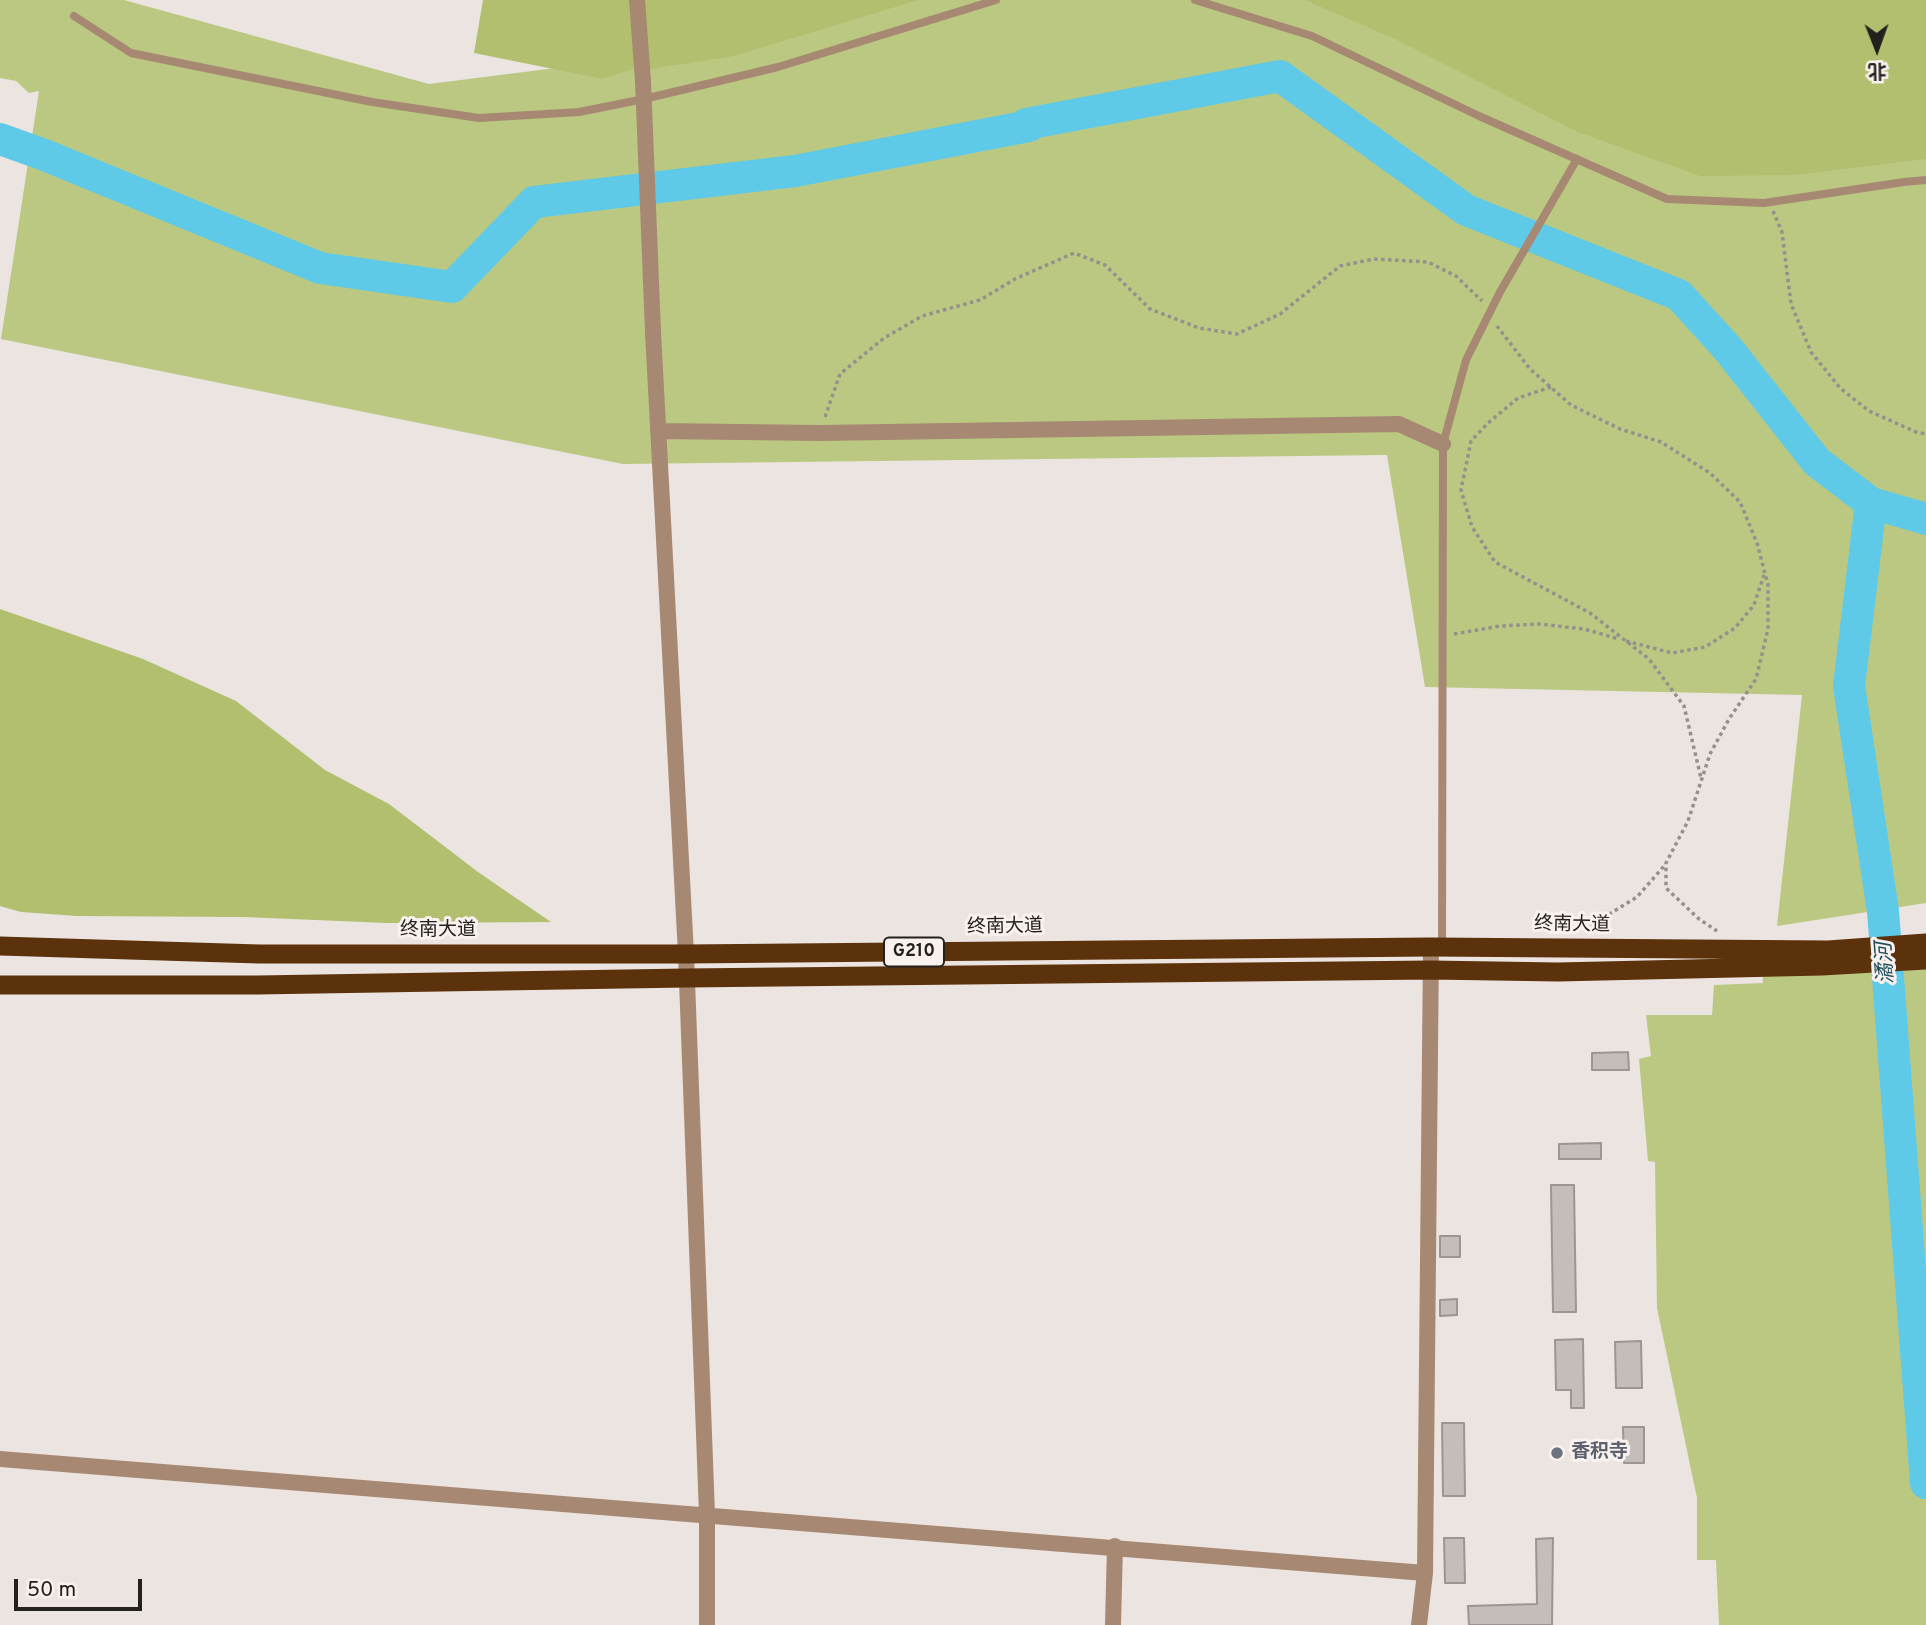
<!DOCTYPE html>
<html>
<head>
<meta charset="utf-8">
<style>
  body { margin:0 }
  #map { position:relative; width:1926px; height:1625px; overflow:hidden; background:#ece4e0; font-family:Overpass,"Noto Sans SC",sans-serif }
  canvas { display:block }
  .north { position:absolute; left:1842px; top:14px; width:70px; height:70px; -webkit-text-stroke:5px #f9f1ed; paint-order:stroke; rotate:179deg; font-size:19px; font-weight:700; line-height:28px; text-align:center; color:#23201e }
  .north::after { content:''; display:block; margin:auto; width:24px; height:32px; background:#23201e; clip-path:polygon(50% 0,100% 100%,50% 72%,0 100%) }
  .scale { position:absolute; left:14px; top:1579px; width:128px; height:32px; box-sizing:border-box; border:4px solid #23201e; border-top:0; padding-left:9px; font-size:21px; line-height:24px; white-space:nowrap; color:#23201e; -webkit-text-stroke:5px #f9f1ed; paint-order:stroke }
</style>
</head>
<body>
<div id="map">
<canvas width="1926" height="1625"></canvas>
<div class="north">北</div>
<div class="scale">50 m</div>
</div>
<script>
const g = document.querySelector('canvas').getContext('2d');
g.lineJoin = 'round';
function paint(path, color) { g.fillStyle = color; g.fill(path, 'evenodd'); }
const shape = rows => new Path2D(rows.map(r => 'M' + r).join(''));
function trace(path, color, width, dash) { g.strokeStyle = color; g.lineWidth = width; g.lineCap = dash ? 'butt' : 'round'; g.setLineDash(dash || []); g.stroke(path); }
function label(font, color, halo, rows, align = 'center') {
  g.font = font + ' Overpass,"Noto Sans SC",sans-serif'; g.lineWidth = 6; g.setLineDash([]); g.textBaseline = 'middle'; g.strokeStyle = halo; g.fillStyle = color; for (const [text, x, y, turn = 0] of rows) {
    g.save(); g.translate(x, y); g.rotate((+turn || 0) * Math.PI / 180); g.textAlign = isNaN(turn) ? turn : align; if (halo) g.strokeText(text, 0, 0); g.fillText(text, 0, 0); g.restore();
  }
}
const green = shape([
  [0,0,124,0,429,84,682,52,846,0,1342,0,1926,136,1926,903,1777,926,1802,695,1425,687,1387,455,623,464,1,339,39,91,29,93,16,81,0,78],
  [1926,943,1926,1625,1719,1625,1716,1560,1697,1560,1697,1498,1657,1308,1655,1162,1648,1161,1639,1059,1651,1056,1646,1015,1712,1015,1714,985,1763,983,1761,950]
]);
const forest = shape([
  [483,0,918,0,734,56,650,69,650,63,603,79,474,53],
  [1305,0,1926,0,1926,159,1795,175,1700,176,1578,132,1395,39],
  [0,609,143,659,236,701,325,770,389,804,478,872,551,922,387,923,244,917,77,916,21,912,0,906]
]);
const river = shape([
  [0,139,42,154,320,268,452,287,534,202,795,171,1029,126,1026,124,1280,76,1466,210,1679,295,1728,349,1817,462,1871,503,1926,519],
  [1871,503,1849,686,1883,911,1926,1483]
]);
const building = shape([
  [1628,1052,1629,1070,1592,1070,1592,1053,1628,1052],
  [1601,1143,1601,1159,1559,1159,1559,1144,1601,1143],
  [1551,1185,1574,1185,1576,1312,1553,1312,1551,1185],
  [1440,1236,1460,1236,1460,1257,1440,1257,1440,1236],
  [1457,1299,1457,1315,1440,1316,1440,1300,1457,1299],
  [1583,1339,1584,1408,1571,1408,1571,1390,1556,1390,1555,1340,1583,1339],
  [1641,1341,1642,1388,1616,1388,1615,1342,1641,1341],
  [1442,1423,1464,1423,1465,1496,1443,1496,1442,1423],
  [1623,1427,1644,1427,1644,1463,1624,1463,1623,1427],
  [1444,1538,1464,1538,1465,1583,1445,1583,1444,1538],
  [1553,1538,1552,1625,1469,1625,1468,1606,1537,1604,1536,1539,1553,1538]
]);
const path = shape([
  [1773,211,1782,232,1791,304,1811,352,1840,388,1869,411,1916,432,1926,434],
  [1497,326,1530,369,1571,405,1620,429,1661,442,1710,473,1740,502,1757,543,1768,585,1768,629,1756,679,1729,719,1710,754,1688,821,1666,863,1666,888,1699,919,1717,931],
  [1551,387,1518,398,1488,423,1471,441,1461,490,1472,527,1495,562,1590,613,1649,659,1684,706,1701,778],
  [825,417,840,374,884,338,922,316,980,300,1015,279,1074,253,1105,265,1150,309,1199,328,1237,334,1280,314,1340,266,1374,259,1428,262,1456,276,1482,301],
  [1454,634,1500,626,1539,624,1584,629,1619,639],
  [1626,641,1672,653,1705,647,1735,628,1754,605,1764,575],
  [1585,929,1637,897,1665,865]
]);
const service = shape([
  [1195,0,1312,36,1479,116,1667,199,1764,203,1904,182,1926,180],
  [74,16,131,53,372,102,479,118,579,112,644,99,778,67,996,0],
  [1442,947,1443,444,1466,360,1500,292,1577,159]
]);
const minor = shape([
  [637,0,643,81],
  [653,332,686,954,707,1514,707,1625],
  [658,431,821,433,1399,424,1443,444],
  [0,1459,1425,1573],
  [1113,1625,1115,1546],
  [1419,1625,1425,1573,1431,947]
]);
const trunk = shape([
  [0,946,259,954,686,954,1431,947,1828,950,1926,943],
  [0,985,257,985,686,978,1431,970,1558,972,1822,966,1926,960]
]);
const minorBridge = shape([
  [643,81,653,332]
]);
const markers = [
  [1557,1453,7,"#6b7280"]
];
const shields = [
  [914,952,60]
];
const shieldNames = [
  ["G210",914,952]
];
const streetNames = [
  ["终南大道",1572,926,1],
  ["终南大道",1005,928,-1],
  ["终南大道",438,931]
];
const worshipNames = [
  ["香积寺",1571,1453]
];
const waterNames = [
  ["潏河",1887,963,-94]
];
paint(green, '#bbc882');
paint(forest, '#b1bf6e');
trace(river, '#5ecae8', 32);
paint(building, '#c5bdba');
trace(building, '#9d9592', 2);
trace(path, '#96908d', 3.5, [3.5, 3.5]);
trace(service, '#a78973', 8);
trace(minor, '#a78973', 16);
trace(trunk, '#5c320c', 19);
trace(minorBridge, '#a78973', 16);
for (const [x, y, r, color] of markers) { const dot = new Path2D(); dot.arc(x, y, r, 0, 2 * Math.PI); g.fillStyle = color; g.fill(dot); trace(dot, '#f9f1ed', 2.5); }
for (const [x, y, w] of shields) { const box = new Path2D(); box.roundRect(x - w / 2, y - 14.5, w, 29, 5); g.fillStyle = '#f9f1ed'; g.fill(box); trace(box, '#23201e', 2); }
label('bold 18px', '#23201e', null, shieldNames);
label('19px', '#23201e', '#f9f1ed', streetNames);
label('bold 19px', '#5b616d', '#f9f1ed', worshipNames, 'left');
label('italic 21px', '#204f5c', '#f9f1ed', waterNames);
</script>
</body>
</html>
